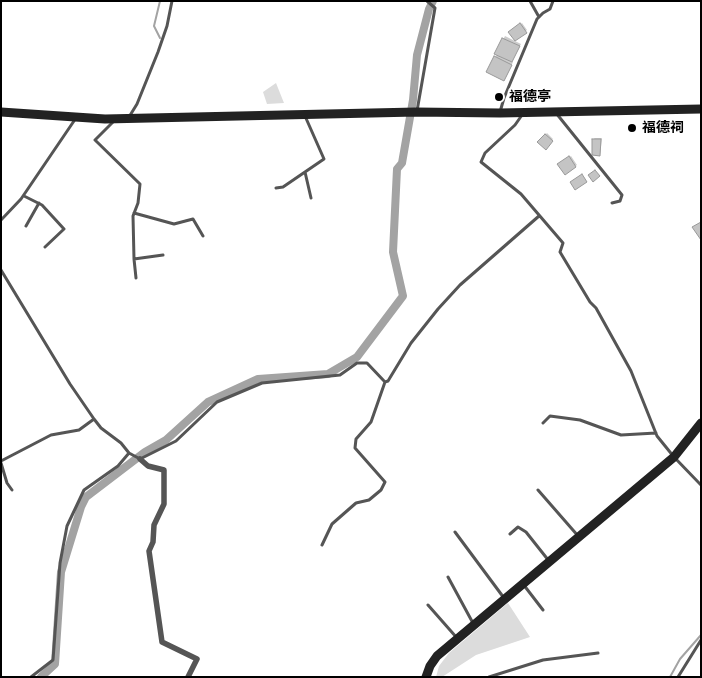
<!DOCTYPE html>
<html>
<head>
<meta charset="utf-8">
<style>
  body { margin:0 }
  #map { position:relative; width:702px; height:678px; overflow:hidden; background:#fff; font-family:Mulish,sans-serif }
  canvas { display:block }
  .frame { position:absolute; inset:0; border:2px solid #000; pointer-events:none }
</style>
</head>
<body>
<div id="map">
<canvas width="702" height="678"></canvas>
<div class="frame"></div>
</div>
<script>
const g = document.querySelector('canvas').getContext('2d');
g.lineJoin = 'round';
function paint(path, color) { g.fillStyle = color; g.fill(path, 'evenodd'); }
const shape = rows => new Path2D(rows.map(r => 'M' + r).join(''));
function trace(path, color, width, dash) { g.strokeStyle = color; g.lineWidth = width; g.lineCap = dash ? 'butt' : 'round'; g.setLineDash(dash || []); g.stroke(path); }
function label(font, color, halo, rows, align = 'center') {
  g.font = font + ' Mulish,"Noto Sans TC",sans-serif'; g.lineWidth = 4; g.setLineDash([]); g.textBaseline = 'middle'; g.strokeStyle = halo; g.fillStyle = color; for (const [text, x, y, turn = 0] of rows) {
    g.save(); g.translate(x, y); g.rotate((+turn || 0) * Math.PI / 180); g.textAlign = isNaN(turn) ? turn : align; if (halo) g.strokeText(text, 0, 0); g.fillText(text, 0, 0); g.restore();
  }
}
const green = shape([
  [276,83,284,103,267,104,263,92],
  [508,603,530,637,476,655,442,677,436,677,439,666,449,653]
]);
const shadow = shape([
  [522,23,527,30,515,40,510,32],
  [505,36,521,44,511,62,513,62,506,77,495,57,498,54,496,53],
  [547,133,553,139,546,148,539,142],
  [595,138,602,138,600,155,593,139],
  [571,156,577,165,565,173,560,163]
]);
const stream = shape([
  [160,1,154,26,160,38],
  [670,677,680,659,701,635]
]);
const canal = shape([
  [41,677,55,664,61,572,81,507,86,497,145,452,166,440,208,402,258,379,328,374,357,357,403,296,393,252,397,169,402,163,413,100,417,55,429,9,433,1]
]);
const building = shape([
  [520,23,527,33,515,41,508,32,520,23],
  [502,38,520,46,512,62,494,54,502,38],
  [494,56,512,65,504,81,486,72,494,56],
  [545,134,553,141,546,150,537,142,545,134],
  [592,139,601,139,600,156,592,155,592,139],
  [569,156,576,167,565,175,557,164,569,156],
  [595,170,600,176,593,182,588,175,595,170],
  [582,174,587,182,575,190,570,182,582,174],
  [701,222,701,240,692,227,701,222]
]);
const lane = shape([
  [530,1,539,17],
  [417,111,435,8,427,1],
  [500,112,504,98,537,19,543,13,550,9,553,1],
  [556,113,622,195,620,201,612,203],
  [522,115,515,125,485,153,481,162,521,194,563,243,560,252,590,302,596,308,631,371,657,436,674,457,701,485],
  [129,117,137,104,158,52,167,26,172,1],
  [114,121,95,140,140,184,138,203,133,216,134,259,136,278],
  [305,172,311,198],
  [276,188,283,187,324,159,305,116],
  [24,196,42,205,64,229,45,247],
  [134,213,174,224,193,219,203,236],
  [1,220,21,199,76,118],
  [26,226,39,203],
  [134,259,163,255],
  [1,270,70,384,94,419,101,428,121,443,129,453,140,459,176,441,217,402,262,383,340,375,357,363,367,363,385,382,388,381,411,343,438,309,460,285,539,216],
  [543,423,550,416,580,420,621,435,656,433],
  [1,461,51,435,79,430,94,419],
  [1,463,7,483,12,490],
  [538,490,579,537],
  [455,532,504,598],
  [510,534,518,527,526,532,549,561],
  [322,545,332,524,356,503,369,500,381,490,385,482,355,448,356,439,371,422,385,382],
  [448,577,474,625],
  [523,584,543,610],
  [428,605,457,638],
  [31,677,53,660,60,563,67,526,84,490,118,466,129,453],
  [489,677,543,660,598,653],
  [678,677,701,640]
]);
const street = shape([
  [140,459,148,466,164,470,164,504,154,525,153,542,149,551,162,642,197,659,188,677]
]);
const secondary = shape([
  [1,112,105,119,416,112,500,113,701,109],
  [426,677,430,666,437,656,674,457,701,423]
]);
const markers = [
  [499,97,5,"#000"],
  [632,128,5,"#000"]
];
const poiNames = [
  ["福德亭",509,97],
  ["福德祠",642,128]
];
paint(green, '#dcdcdc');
paint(shadow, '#0003');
trace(stream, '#a3a3a3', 2);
trace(canal, '#a3a3a3', 8);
paint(building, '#c4c4c4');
trace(building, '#999', 1);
trace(lane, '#555', 3);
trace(street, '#555', 5.5);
trace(secondary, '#222', 9);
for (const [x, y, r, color] of markers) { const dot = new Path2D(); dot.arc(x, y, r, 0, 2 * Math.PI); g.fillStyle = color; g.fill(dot); trace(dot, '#fff', 2); }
label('bold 14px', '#000', '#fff', poiNames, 'left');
</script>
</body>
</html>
